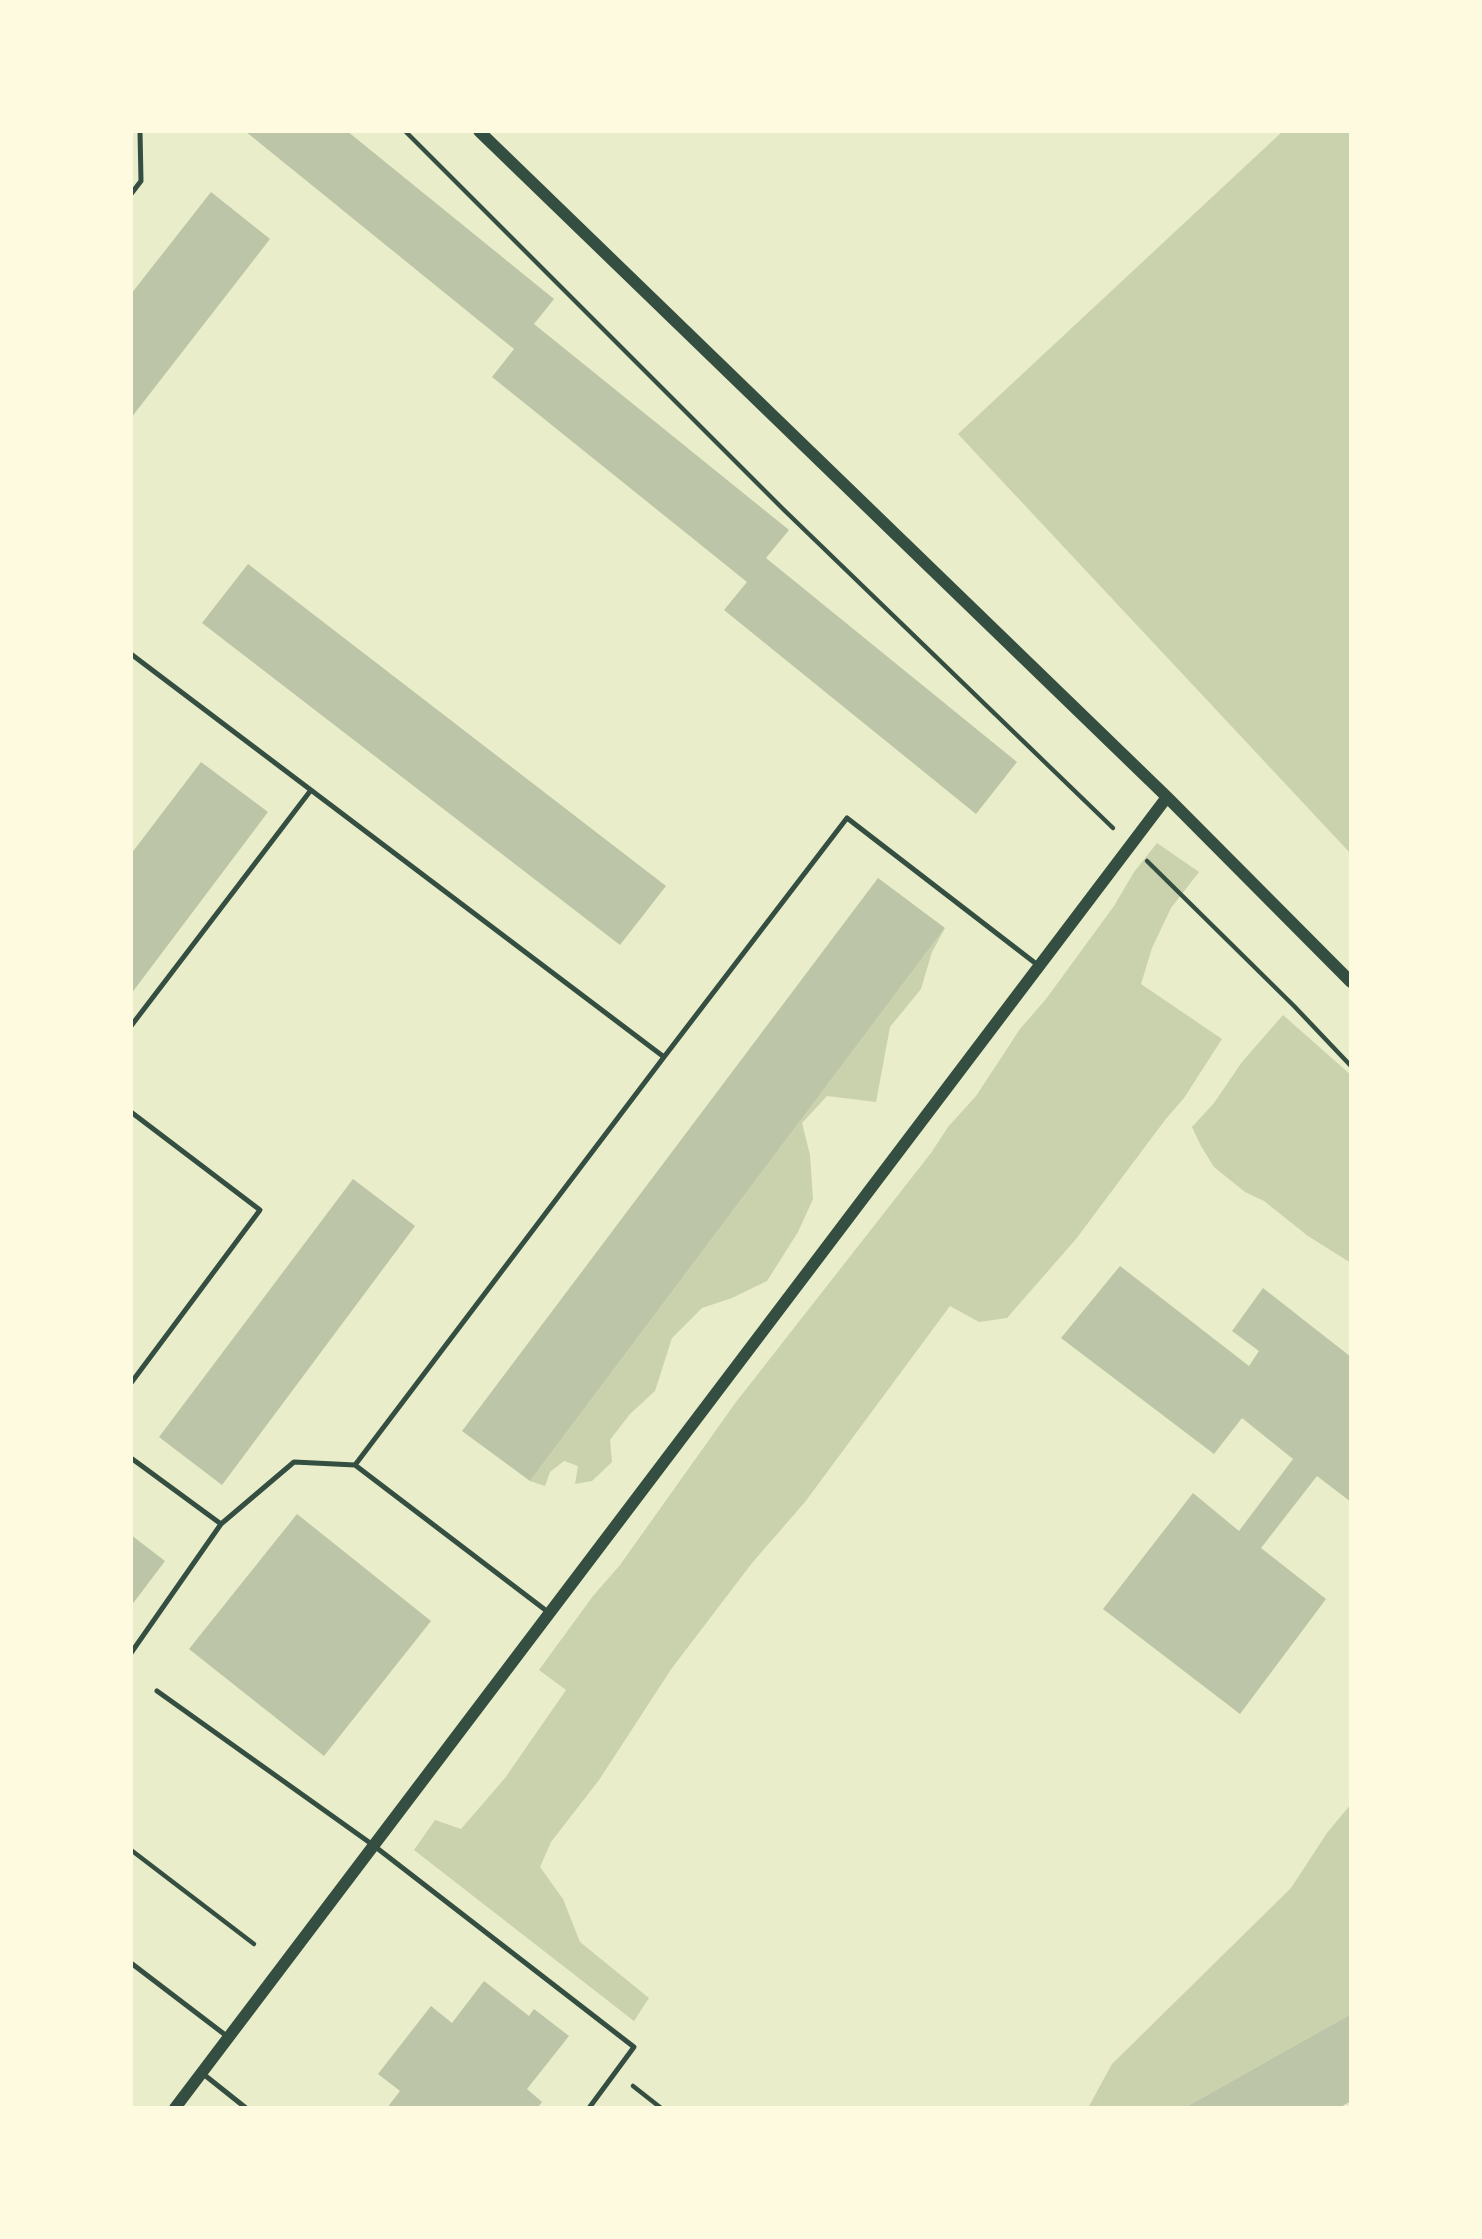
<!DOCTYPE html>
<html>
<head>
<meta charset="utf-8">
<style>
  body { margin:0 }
  #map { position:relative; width:1482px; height:2239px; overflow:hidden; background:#e9edc9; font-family:Helvetica,sans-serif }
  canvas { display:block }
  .frame { position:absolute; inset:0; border:133px solid #fefae0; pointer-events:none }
</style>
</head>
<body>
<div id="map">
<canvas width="1482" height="2239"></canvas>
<div class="frame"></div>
</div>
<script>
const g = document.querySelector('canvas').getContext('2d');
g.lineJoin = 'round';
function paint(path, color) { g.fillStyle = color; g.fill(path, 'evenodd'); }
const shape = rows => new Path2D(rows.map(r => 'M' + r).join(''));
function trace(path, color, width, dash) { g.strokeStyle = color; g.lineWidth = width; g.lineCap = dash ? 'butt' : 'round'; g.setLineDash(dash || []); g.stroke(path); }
const green = shape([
  [1283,131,1351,131,1351,854,958,434],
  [1157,843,1199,872,1171,908,1152,948,1141,984,1222,1039,1184,1098,1165,1120,1076,1239,1007,1318,979,1322,950,1306,805,1502,752,1563,672,1668,599,1780,551,1842,540,1867,563,1899,580,1942,649,1998,634,2021,414,1850,435,1820,461,1829,505,1778,566,1690,539,1670,593,1596,620,1565,736,1402,931,1153,948,1127,976,1096,1020,1029,1046,999,1114,906,1134,872],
  [945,928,932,952,921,989,890,1027,876,1102,827,1096,802,1123,810,1155,813,1199,798,1232,767,1281,732,1298,702,1308,672,1338,655,1391,630,1414,610,1440,612,1462,592,1481,575,1484,578,1466,564,1461,550,1472,545,1486,530,1481],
  [1283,1015,1351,1075,1351,1263,1308,1236,1264,1201,1245,1192,1214,1167,1201,1146,1192,1127,1214,1103,1242,1062],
  [1351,1804,1351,2014,1184,2108,1088,2108,1112,2064,1291,1888,1327,1833]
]);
const building = shape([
  [245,131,347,131,554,299,534,324,789,530,766,558,1017,762,976,814,724,610,747,582,492,377,514,349],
  [211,192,270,239,131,418,131,294],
  [248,564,666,886,620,945,202,623],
  [201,762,268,812,131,994,131,854],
  [878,878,945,928,530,1481,462,1431],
  [353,1179,415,1226,222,1485,159,1437],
  [1120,1266,1249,1366,1259,1351,1232,1331,1263,1288,1351,1357,1351,1502,1317,1476,1261,1548,1326,1599,1240,1714,1103,1609,1193,1493,1239,1531,1293,1459,1242,1418,1214,1454,1061,1338],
  [297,1514,431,1621,324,1756,189,1649],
  [131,1535,165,1561,131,1606],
  [484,1981,529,2016,534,2009,569,2036,527,2089,542,2102,537,2108,387,2108,400,2091,378,2074,431,2006,452,2023],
  [1351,2014,1351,2101,1339,2108,1184,2108]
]);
const path = shape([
  [405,131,783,509,1113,828],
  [1147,861,1294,1006,1351,1066],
  [131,1850,254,1944],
  [633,2086,661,2108]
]);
const service = shape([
  [131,194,141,181,140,131],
  [131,654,664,1057,847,818,1039,966],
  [131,1026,311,790],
  [131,1112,260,1210,131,1383],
  [131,1458,221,1524],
  [548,1612,355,1465,664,1057],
  [131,1653,221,1524,294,1462,355,1465],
  [157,1691,373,1845,634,2047,589,2108],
  [131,1963,228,2037],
  [202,2073,246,2108]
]);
const tertiary = shape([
  [479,131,1167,797,1351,982],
  [175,2108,1167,797]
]);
paint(green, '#cad2ad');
paint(building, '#bcc5a7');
trace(path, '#344e41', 4.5);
trace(service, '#344e41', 5);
trace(tertiary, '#344e41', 12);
</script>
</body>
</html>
